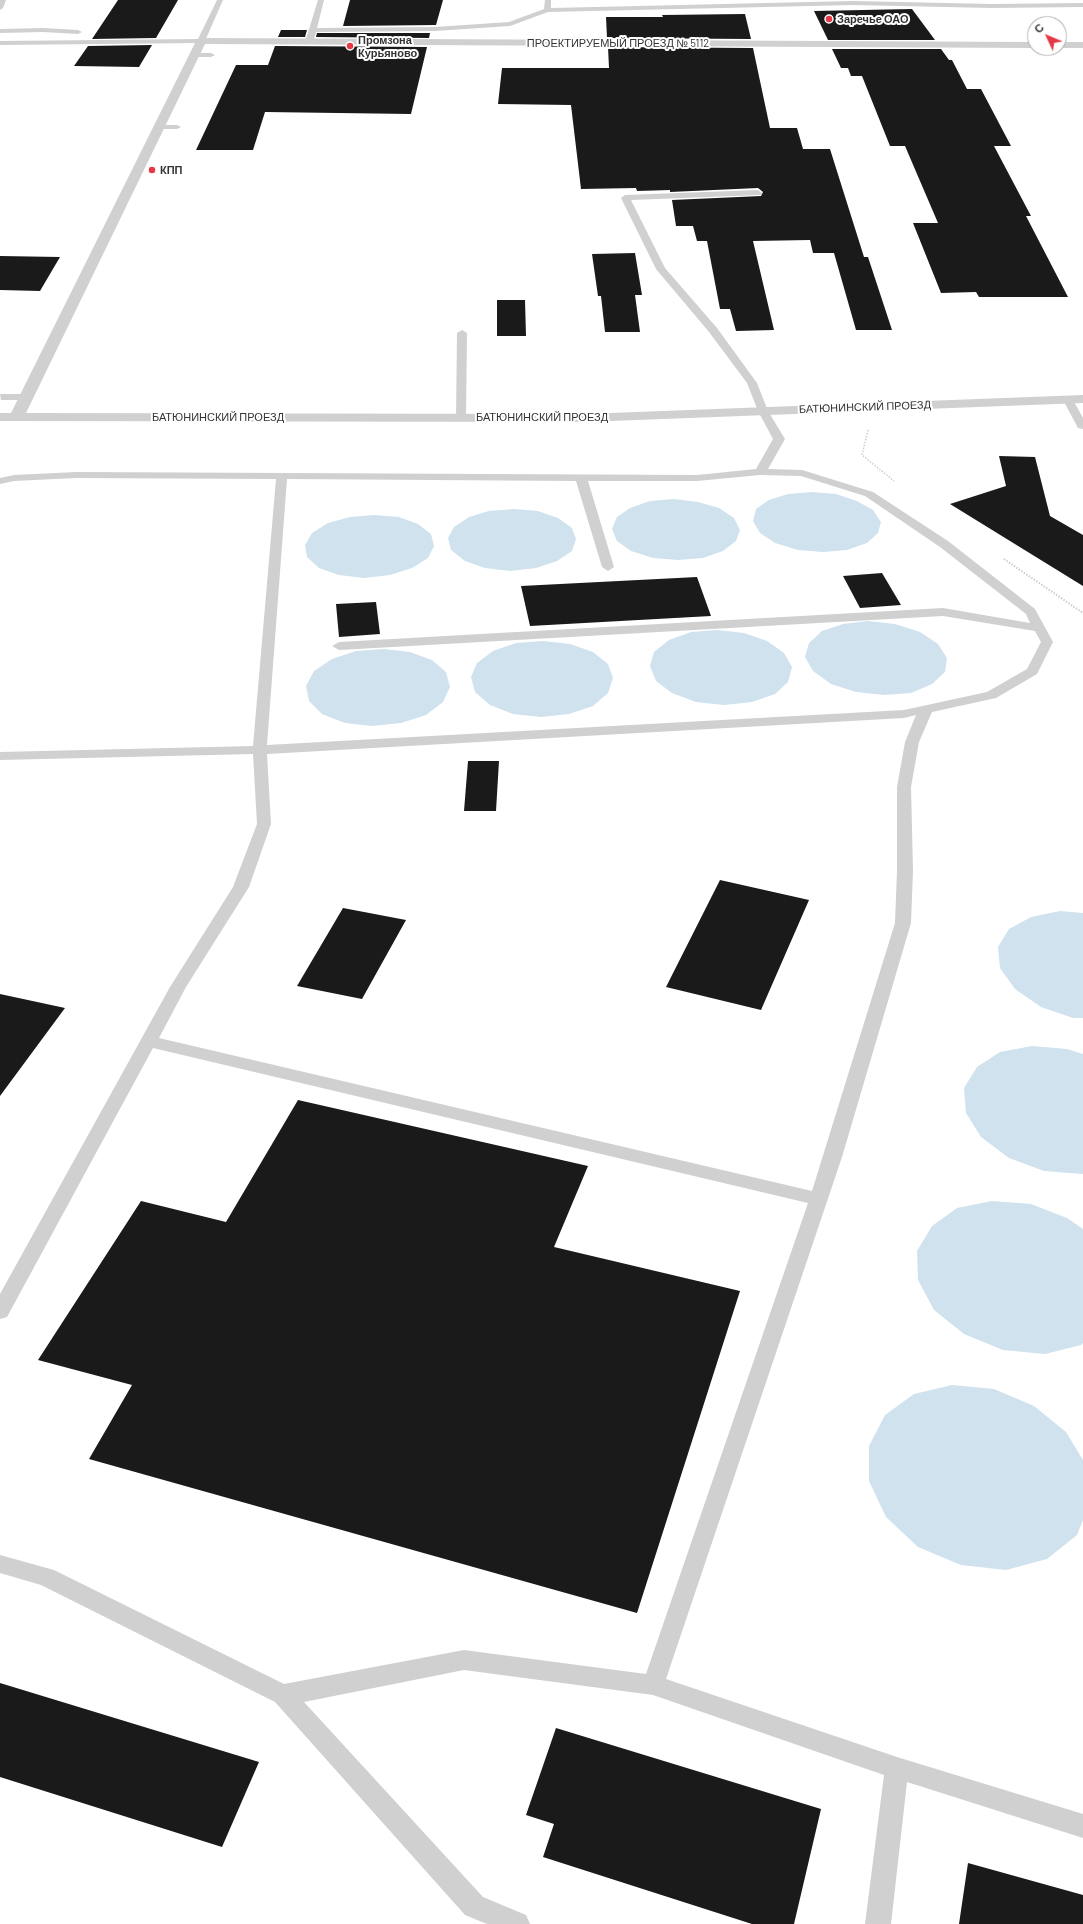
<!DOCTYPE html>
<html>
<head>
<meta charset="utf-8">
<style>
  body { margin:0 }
  #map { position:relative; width:1083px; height:1924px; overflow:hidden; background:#fff; font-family:Barlow,sans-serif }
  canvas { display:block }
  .north { position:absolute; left:1027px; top:16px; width:40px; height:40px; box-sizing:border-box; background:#fff; border:1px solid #adadad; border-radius:50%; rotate:314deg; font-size:11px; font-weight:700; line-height:16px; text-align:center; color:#333 }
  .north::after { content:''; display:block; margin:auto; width:14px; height:18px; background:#e63946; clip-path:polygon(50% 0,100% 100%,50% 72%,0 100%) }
</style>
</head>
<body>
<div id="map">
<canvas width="1083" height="1924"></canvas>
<div class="north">С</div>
</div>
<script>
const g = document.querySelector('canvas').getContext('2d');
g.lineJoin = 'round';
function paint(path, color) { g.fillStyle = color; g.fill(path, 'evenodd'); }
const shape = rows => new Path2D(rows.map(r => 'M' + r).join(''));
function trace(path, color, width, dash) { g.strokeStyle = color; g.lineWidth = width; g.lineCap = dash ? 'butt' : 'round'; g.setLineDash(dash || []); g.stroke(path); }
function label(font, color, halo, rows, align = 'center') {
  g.font = font + ' Barlow,sans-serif'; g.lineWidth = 4; g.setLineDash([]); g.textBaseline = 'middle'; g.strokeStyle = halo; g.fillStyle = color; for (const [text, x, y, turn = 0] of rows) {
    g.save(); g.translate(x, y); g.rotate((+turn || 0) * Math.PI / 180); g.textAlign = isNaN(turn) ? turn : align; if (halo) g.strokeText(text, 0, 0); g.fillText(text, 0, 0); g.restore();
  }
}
const water = shape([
  [812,492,836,494,857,501,873,510,881,522,878,533,867,543,847,550,823,552,798,550,775,543,760,533,753,521,756,509,769,500,788,494],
  [674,499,698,502,719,508,734,518,740,530,736,541,723,551,703,558,678,560,653,558,631,551,617,541,612,529,617,517,630,508,650,501],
  [514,509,538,511,558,518,572,528,576,539,572,551,557,561,536,568,510,571,485,568,465,561,451,550,448,538,454,527,469,517,489,511],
  [374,515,399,517,418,524,431,534,434,546,428,558,412,568,390,575,364,578,339,575,319,568,307,557,305,545,312,533,328,523,350,517],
  [868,621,895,624,920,632,938,644,947,658,945,672,932,684,911,693,884,695,856,692,831,684,813,671,805,657,809,643,822,631,843,624],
  [717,630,744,633,767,641,784,653,792,667,788,682,775,694,752,702,724,705,696,702,672,693,656,681,650,666,654,652,669,640,691,632],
  [543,641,570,644,593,652,608,664,613,678,608,693,593,706,569,714,541,717,513,714,490,705,475,692,471,677,477,663,493,651,516,643],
  [384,649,410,652,432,660,446,672,450,687,443,702,426,715,401,723,372,726,345,723,322,714,309,701,306,686,314,671,332,659,356,651],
  [1060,911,1083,913,1083,1018,1073,1018,1041,1007,1015,989,1000,968,998,947,1009,929,1031,917],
  [1032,1046,1067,1049,1083,1054,1083,1174,1044,1171,1009,1158,981,1137,966,1113,964,1088,977,1067,1000,1052],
  [992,1201,1031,1204,1067,1218,1083,1229,1083,1343,1081,1345,1045,1354,1003,1350,964,1334,934,1310,918,1280,917,1251,932,1226,957,1208],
  [952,1385,994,1389,1034,1406,1066,1432,1083,1460,1083,1520,1077,1535,1047,1559,1006,1570,961,1565,918,1547,886,1517,869,1481,869,1446,885,1415,914,1394]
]);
const building = shape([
  [118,0,178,0,156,38,92,39],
  [350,0,443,0,436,25,343,26],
  [912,9,935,40,828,40,814,11],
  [745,14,751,39,607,38,606,17,663,17,662,15],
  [281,30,307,30,305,37,278,37],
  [317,33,430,33,429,38,316,37],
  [152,45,139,67,74,66,88,46],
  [275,46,427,47,411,114,265,112,253,150,196,150,236,65,268,65],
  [608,47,753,48,770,128,797,128,803,149,830,149,864,257,868,257,892,330,856,330,834,253,813,253,810,240,753,241,774,330,736,331,730,309,720,309,707,241,697,241,693,226,676,226,672,200,761,196,763,192,758,188,670,192,670,190,637,191,636,188,581,189,571,105,498,104,502,68,609,68],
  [832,49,941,49,949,60,952,60,967,89,981,89,1011,146,994,146,1031,216,1026,216,1068,297,979,297,976,292,941,293,913,223,938,223,905,146,890,146,862,76,851,76,848,68,841,68],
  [635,253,642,295,635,295,640,332,605,332,601,296,598,296,592,254],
  [0,256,60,257,40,291,0,290],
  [497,300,525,300,526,336,497,336],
  [999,456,1035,457,1050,516,1083,535,1083,586,950,504,1006,486],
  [882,573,901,605,860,608,843,576],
  [697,577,711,616,530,626,521,586],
  [376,602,380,634,339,637,336,604],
  [468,761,499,761,496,811,464,811],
  [720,880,809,900,761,1010,666,987],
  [343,908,406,920,362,999,297,986],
  [0,994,65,1008,0,1096],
  [298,1100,588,1166,554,1247,740,1291,637,1613,89,1459,132,1385,38,1360,141,1201,226,1222],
  [0,1683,259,1762,222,1847,0,1777],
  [556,1728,821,1809,794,1924,752,1924,543,1857,554,1824,526,1815],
  [968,1863,1083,1895,1083,1924,959,1924]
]);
const pathFar1 = shape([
  [868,430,862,455,894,481]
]);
const path = shape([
  [1004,559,1083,613]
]);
const lane = shape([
  [0,0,6,0,3,8,0,10,0,0],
  [217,0,223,0,205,41,201,43,0,45,0,41,198,39,217,0],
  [318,0,324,0,317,28,435,27,509,22,544,9,545,0,551,0,551,8,853,1,992,4,1083,3,1083,7,992,8,853,5,548,12,510,26,435,31,316,32,314,39,310,41,306,39,318,0],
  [43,28,78,30,82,32,78,34,43,32,0,33,0,29,43,28],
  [191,53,211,53,215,55,211,57,194,57,190,55,191,53],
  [155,125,177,125,181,127,177,129,158,129,154,127,155,125],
  [758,190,762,193,761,195,631,200,665,268,717,328,757,383,768,411,785,439,768,469,802,470,873,492,948,541,1035,609,1053,642,1037,674,996,698,932,712,919,742,911,787,913,871,911,923,842,1157,666,1679,897,1757,1083,1814,1083,1838,907,1782,891,1924,865,1924,884,1775,653,1695,464,1670,304,1702,483,1897,526,1915,530,1924,487,1924,465,1915,275,1702,41,1585,0,1573,0,1555,54,1570,284,1684,464,1650,646,1674,808,1203,153,1048,7,1317,0,1319,0,1294,170,987,233,887,257,824,253,754,0,760,0,752,253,746,276,479,76,478,14,481,0,484,0,478,14,475,76,472,697,475,756,469,773,439,758,411,747,383,709,332,656,269,621,198,625,195,758,190],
  [760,475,801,476,865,496,940,547,1026,614,1030,623,943,608,339,642,332,646,339,650,943,616,1035,631,1041,642,1027,669,987,692,904,710,267,745,287,479,576,481,602,567,608,571,614,567,588,481,697,481,760,475],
  [916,715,905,742,897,787,897,871,895,923,812,1191,159,1038,186,987,249,887,271,824,267,754,904,718,916,715],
  [462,330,467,333,466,418,461,421,456,418,457,333,462,330],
  [0,394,26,394,31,397,26,400,1,400,0,394],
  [1068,397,1072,398,1083,418,1083,429,1078,428,1063,400,1068,397]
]);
const street = shape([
  [201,38,1035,42,1035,48,205,44,26,413,584,414,1083,395,1083,403,584,422,0,421,0,413,11,413,196,41,201,38],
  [1059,42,1083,42,1083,48,1059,48,1059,42]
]);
const markers = [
  [829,19,4,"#e63946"],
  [350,46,4,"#e63946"],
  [152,170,4,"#e63946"]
];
const farPoinames = [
  ["Заречье ОАО",837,19],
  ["Промзона",358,40],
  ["Курьяново",358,53],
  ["КПП",160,170]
];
const farStreetnames = [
  ["ПРОЕКТИРУЕМЫЙ ПРОЕЗД № 5112",618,43],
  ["БАТЮНИНСКИЙ ПРОЕЗД",865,407,-2],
  ["БАТЮНИНСКИЙ ПРОЕЗД",218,417],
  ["БАТЮНИНСКИЙ ПРОЕЗД",542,417]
];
paint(water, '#cfe2ee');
paint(building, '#1a1a1a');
trace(pathFar1, '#cdcdcd', 1.5, [1.5, 1.5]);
trace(path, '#cdcdcd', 2, [1.5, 1.5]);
paint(lane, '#d0d0d0');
paint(street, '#d0d0d0');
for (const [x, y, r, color] of markers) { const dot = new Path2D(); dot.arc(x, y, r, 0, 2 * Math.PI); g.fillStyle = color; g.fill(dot); trace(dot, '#fff', 1.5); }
label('bold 11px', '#333', '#fff', farPoinames, 'left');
label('11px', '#333', '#fff', farStreetnames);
</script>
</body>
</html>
